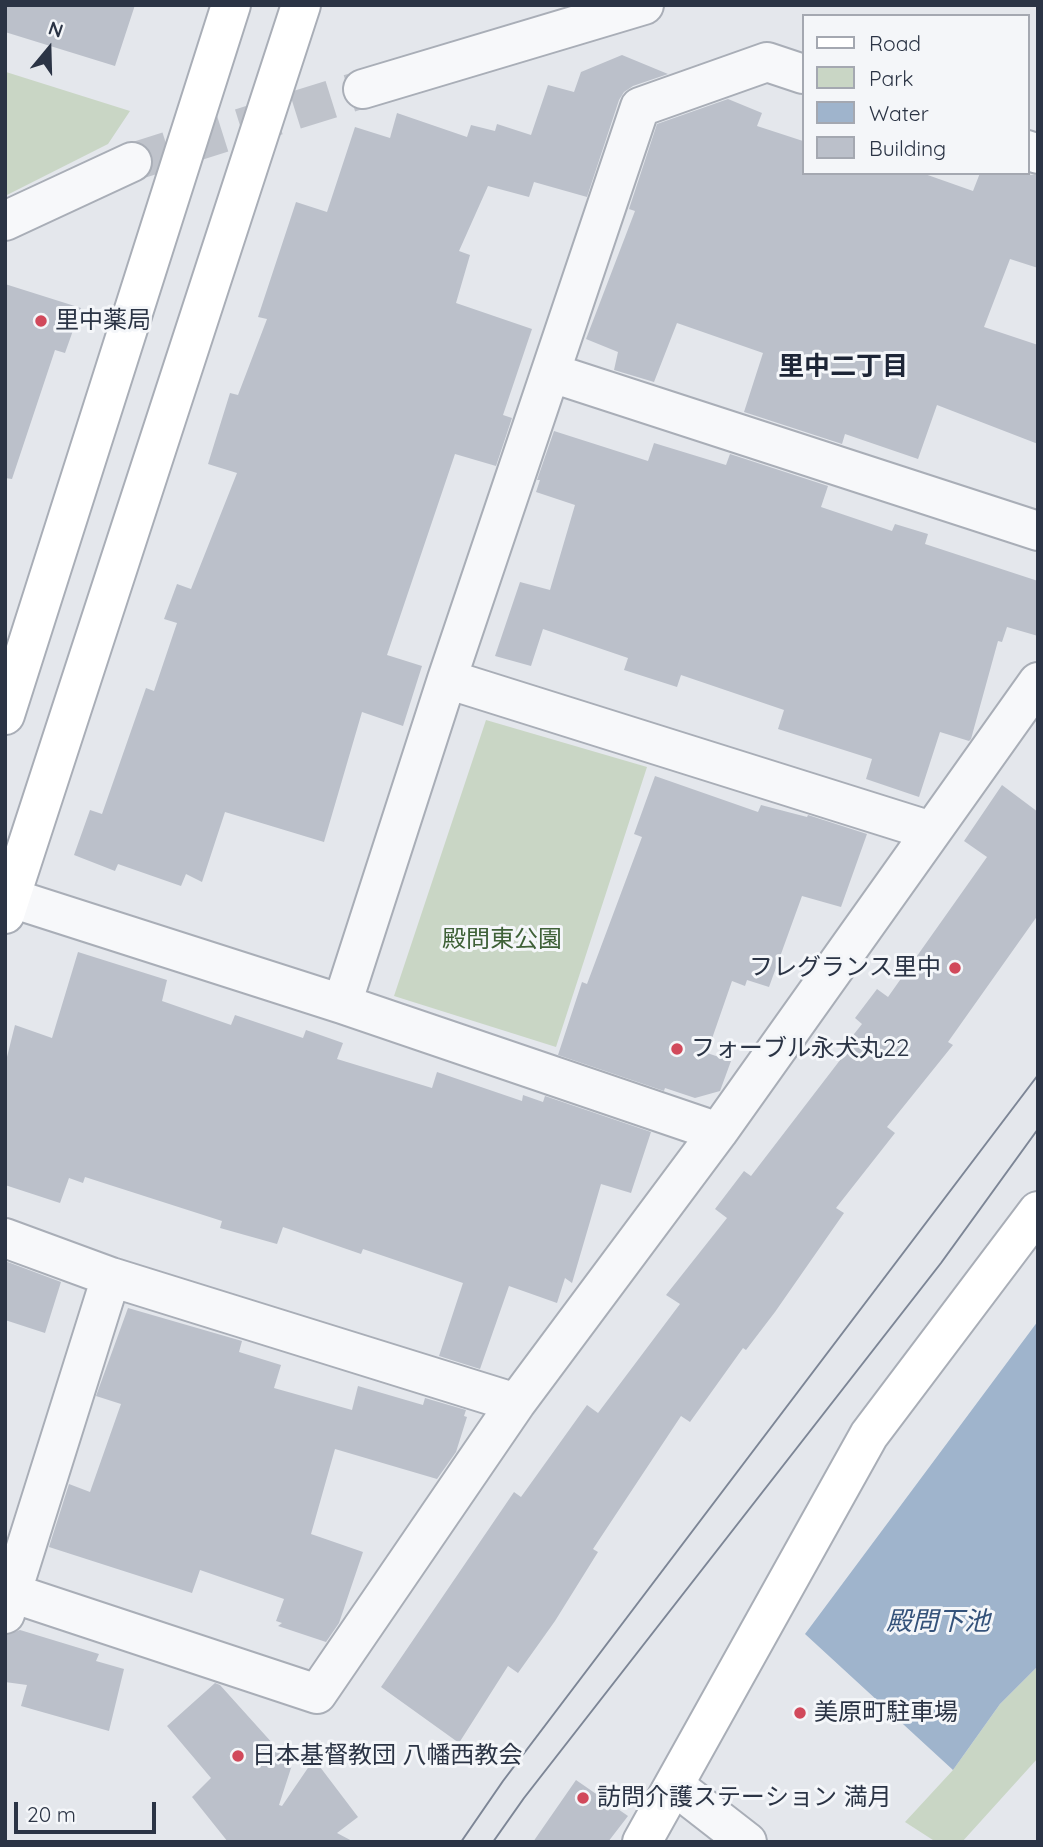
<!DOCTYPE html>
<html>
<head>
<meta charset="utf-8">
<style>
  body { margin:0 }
  #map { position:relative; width:1043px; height:1847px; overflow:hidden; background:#e4e7ec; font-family:Quicksand,sans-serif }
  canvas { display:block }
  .frame { position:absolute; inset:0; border:7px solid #2b3445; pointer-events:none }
  .legend { position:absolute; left:802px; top:14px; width:228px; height:161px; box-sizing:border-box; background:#f4f6f9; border:2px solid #a4a8b1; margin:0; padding:9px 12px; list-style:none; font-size:21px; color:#2b3445 }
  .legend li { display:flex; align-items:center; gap:14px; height:35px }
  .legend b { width:35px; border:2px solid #a4a8b1 }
  .north { position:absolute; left:14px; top:14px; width:70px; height:70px; -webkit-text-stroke:5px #f4f6f9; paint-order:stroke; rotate:19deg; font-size:19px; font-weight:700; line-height:28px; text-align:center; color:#2b3445 }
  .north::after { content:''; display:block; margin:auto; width:24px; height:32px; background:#2b3445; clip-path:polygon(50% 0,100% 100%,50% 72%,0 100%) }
  .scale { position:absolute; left:14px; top:1802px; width:142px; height:32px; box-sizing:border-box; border:4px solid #2b3445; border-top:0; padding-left:9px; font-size:21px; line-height:24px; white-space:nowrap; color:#2b3445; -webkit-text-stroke:5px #f4f6f9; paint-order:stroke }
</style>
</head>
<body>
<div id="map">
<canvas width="1043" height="1847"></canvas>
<div class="frame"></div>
<ul class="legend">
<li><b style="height:9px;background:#fff"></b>Road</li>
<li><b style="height:19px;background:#c9d6c5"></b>Park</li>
<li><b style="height:19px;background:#9fb4cc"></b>Water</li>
<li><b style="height:19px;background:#bbc0ca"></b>Building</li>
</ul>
<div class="north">N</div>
<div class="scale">20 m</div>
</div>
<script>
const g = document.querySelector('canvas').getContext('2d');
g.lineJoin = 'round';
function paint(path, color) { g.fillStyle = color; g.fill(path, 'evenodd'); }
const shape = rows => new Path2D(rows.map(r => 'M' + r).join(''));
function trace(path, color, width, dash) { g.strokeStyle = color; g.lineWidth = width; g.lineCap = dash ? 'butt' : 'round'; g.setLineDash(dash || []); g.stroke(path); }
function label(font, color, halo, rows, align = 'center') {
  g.font = font + ' Quicksand,"Noto Sans JP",sans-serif'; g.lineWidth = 6; g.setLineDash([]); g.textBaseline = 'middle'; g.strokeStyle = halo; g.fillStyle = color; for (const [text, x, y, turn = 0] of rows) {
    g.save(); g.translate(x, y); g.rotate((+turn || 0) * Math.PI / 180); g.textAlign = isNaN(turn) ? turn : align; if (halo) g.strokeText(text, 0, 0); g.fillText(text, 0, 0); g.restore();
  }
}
const green = shape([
  [6,72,130,111,108,144,5,196],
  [486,720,647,767,556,1047,394,996],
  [1038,1666,1038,1758,962,1842,936,1842,905,1822,953,1770,1000,1704]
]);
const water = shape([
  [1038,1321,1038,1666,1000,1704,953,1770,805,1634]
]);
const building = shape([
  [5,5,135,5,115,66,5,32],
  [622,55,668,74,633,86,624,92,619,100,587,197,534,182,529,197,488,186,459,251,470,255,456,303,532,329,503,415,512,418,496,466,455,454,387,655,422,666,403,726,362,712,324,842,225,812,202,882,186,874,181,886,118,864,115,871,74,855,90,810,102,814,146,688,154,691,177,623,164,619,177,584,191,589,237,473,208,464,230,393,238,395,267,319,258,317,296,202,327,212,355,127,390,138,397,113,467,137,471,125,495,131,497,124,531,135,548,85,574,92,581,72],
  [728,99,762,113,757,126,803,141,803,173,922,173,973,191,980,173,1038,175,1038,268,1010,259,984,327,1038,345,1038,444,937,405,918,459,845,434,842,444,744,412,763,353,677,323,654,382,614,370,618,352,586,339,635,211,629,209,657,124],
  [5,284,81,308,65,353,55,350,12,479,5,478],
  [554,431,648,461,654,443,726,465,730,454,828,486,821,507,892,531,895,524,928,534,925,544,1038,581,1038,636,1007,627,1002,642,998,641,971,739,969,741,940,732,919,797,866,779,872,759,778,729,784,710,681,675,677,687,624,670,628,658,543,629,531,666,495,656,520,582,550,590,575,505,536,492,540,480,537,480],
  [655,776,758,812,761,805,807,817,808,815,867,834,841,907,802,896,769,987,747,980,745,986,732,981,707,1053,731,1061,720,1091,695,1098,665,1088,664,1091,558,1055,582,982,587,984,642,837,634,834],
  [1002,785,1038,812,1038,915,948,1042,953,1045,887,1127,895,1133,836,1208,844,1213,775,1312,746,1350,743,1348,690,1422,681,1416,593,1549,598,1552,555,1621,518,1673,508,1666,459,1743,381,1687,514,1492,521,1497,587,1405,598,1413,680,1304,666,1295,727,1218,715,1209,744,1171,751,1176,847,1051,843,1048,862,1024,855,1018,877,989,888,997,987,857,964,841],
  [78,952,167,980,162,1001,231,1025,235,1015,303,1038,306,1030,343,1043,337,1059,432,1088,437,1072,522,1101,523,1095,543,1102,545,1096,651,1132,631,1193,601,1184,572,1283,565,1278,557,1303,509,1286,480,1369,439,1356,463,1283,363,1249,361,1254,283,1227,277,1244,220,1228,222,1221,85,1177,83,1183,69,1178,60,1203,5,1185,5,1065,15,1025,52,1038],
  [5,1261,61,1282,45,1333,5,1320],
  [128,1308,242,1341,239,1352,281,1365,274,1388,352,1410,358,1386,423,1405,425,1398,466,1410,464,1416,467,1417,456,1452,437,1479,335,1449,311,1534,363,1552,339,1623,326,1642,278,1626,282,1623,276,1621,284,1599,200,1570,192,1593,49,1547,69,1484,90,1492,121,1404,96,1396],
  [20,1630,99,1654,96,1661,124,1669,109,1731,21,1706,27,1685,5,1682,5,1635],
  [215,1683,220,1685,292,1765,279,1805,282,1806,314,1759,358,1817,337,1833,354,1842,228,1842,192,1797,211,1778,167,1726],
  [576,1780,628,1816,608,1842,533,1842]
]);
const streetTunnel = shape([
  [132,162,363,89]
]);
const street = shape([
  [363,89,644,5],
  [1027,150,1038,154],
  [5,221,132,162],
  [552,373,1038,531],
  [447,679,931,831],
  [5,896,342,1004,718,1132],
  [342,1004,447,679,640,107,767,62,803,74],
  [5,1238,111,1277,516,1403],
  [12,1593,317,1694,516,1403,718,1132,1038,682],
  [5,1614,111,1277],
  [675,1786,747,1842]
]);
const secondary = shape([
  [5,715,231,5],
  [5,914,301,5],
  [642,1842,869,1435,1038,1211]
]);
const tram = shape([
  [461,1842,503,1781,1038,1075],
  [493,1842,524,1798,941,1263,1038,1129]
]);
const markers = [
  [41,321,7,"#d1495b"],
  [955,968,7,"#d1495b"],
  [677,1049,7,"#d1495b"],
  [800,1713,7,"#d1495b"],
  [238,1756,7,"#d1495b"],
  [583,1798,7,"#d1495b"]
];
const poiNames = [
  ["里中薬局",55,321],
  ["フレグランス里中",941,968,"right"],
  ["フォーブル永犬丸22",691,1049],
  ["美原町駐車場",814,1713],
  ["日本基督教団 八幡西教会",252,1756],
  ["訪問介護ステーション 満月",597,1798]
];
const parkNames = [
  ["殿問東公園",502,940]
];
const neighbourhoodNames = [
  ["里中二丁目",843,367]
];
const waterNames = [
  ["殿問下池",938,1622]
];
paint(green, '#c9d6c5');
paint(water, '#9fb4cc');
paint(building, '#bbc0ca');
trace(streetTunnel, '#bfc3cb', 38, [38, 19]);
trace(street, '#a9aeb7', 42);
trace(secondary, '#a9aeb7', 42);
trace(street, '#f7f8fa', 38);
trace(secondary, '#fff', 38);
trace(tram, '#7d8696', 2);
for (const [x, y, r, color] of markers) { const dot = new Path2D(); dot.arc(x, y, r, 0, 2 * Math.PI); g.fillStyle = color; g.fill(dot); trace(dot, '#f4f6f9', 2.5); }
label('24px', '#2b3445', '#f4f6f9', poiNames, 'left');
label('24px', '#3f6138', '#f4f6f9', parkNames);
label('bold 26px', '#1d2536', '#f4f6f9', neighbourhoodNames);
label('italic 26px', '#34527a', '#f4f6f9', waterNames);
</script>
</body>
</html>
